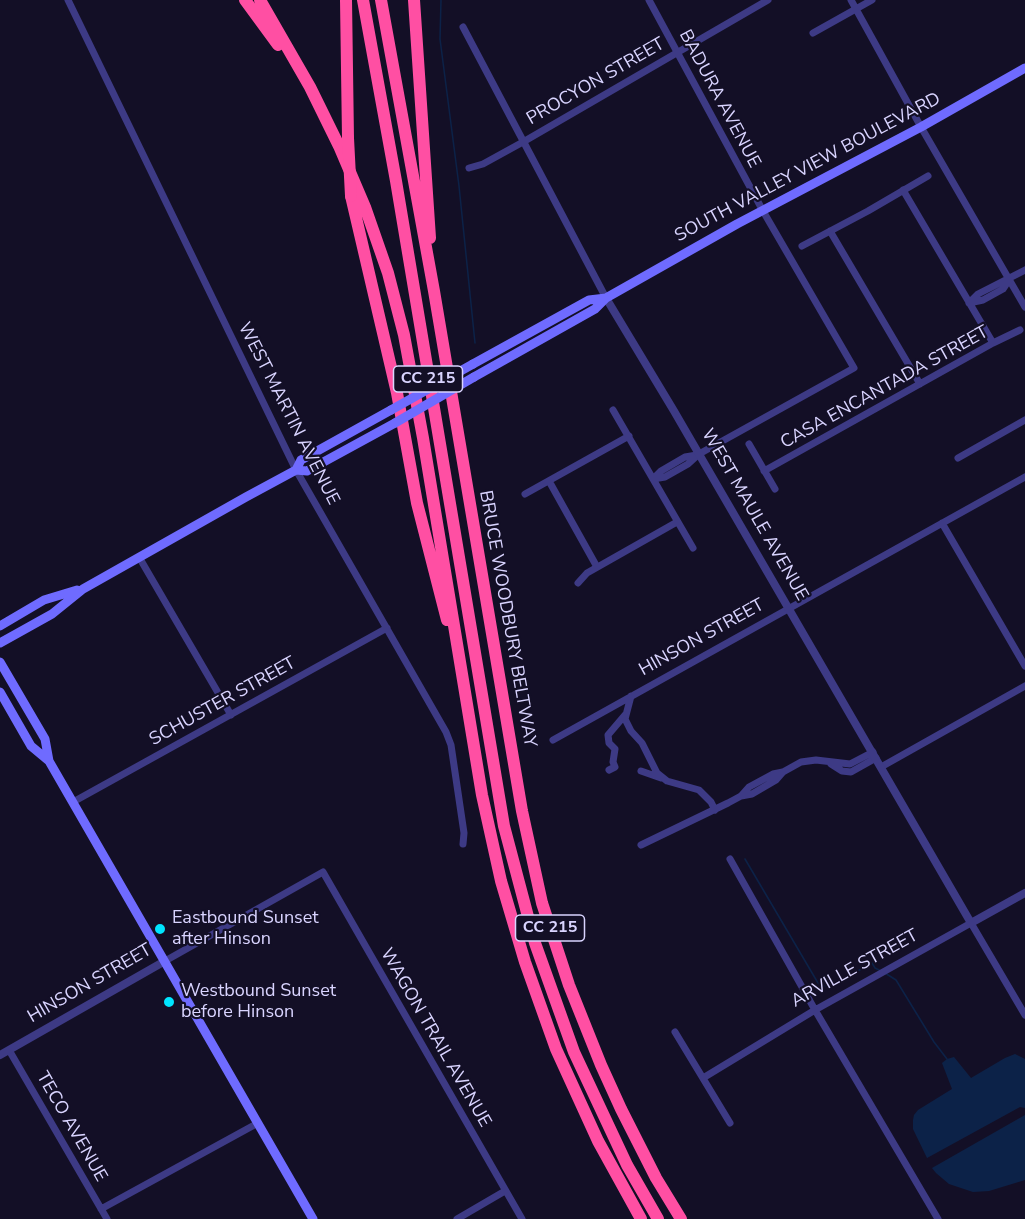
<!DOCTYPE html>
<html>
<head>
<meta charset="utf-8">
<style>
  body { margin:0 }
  canvas { display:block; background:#130f26 }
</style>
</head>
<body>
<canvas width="1025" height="1219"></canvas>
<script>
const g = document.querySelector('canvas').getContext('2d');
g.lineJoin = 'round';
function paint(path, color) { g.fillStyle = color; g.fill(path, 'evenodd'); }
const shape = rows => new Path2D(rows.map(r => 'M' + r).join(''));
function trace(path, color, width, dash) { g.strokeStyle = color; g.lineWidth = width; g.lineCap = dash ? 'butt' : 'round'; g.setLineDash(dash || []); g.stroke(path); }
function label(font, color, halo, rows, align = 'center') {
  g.font = font + ' "Nunito Sans",sans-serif'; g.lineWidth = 4.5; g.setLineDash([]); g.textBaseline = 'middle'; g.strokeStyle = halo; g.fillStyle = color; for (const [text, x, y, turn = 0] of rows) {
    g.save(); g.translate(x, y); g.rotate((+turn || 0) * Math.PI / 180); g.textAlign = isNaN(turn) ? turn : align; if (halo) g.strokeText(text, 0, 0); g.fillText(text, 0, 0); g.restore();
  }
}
const water = shape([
  [1015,1054,1025,1059,1025,1108,1020,1107,927,1158,913,1129,913,1120,914,1115,918,1110,952,1089,942,1063,947,1059,954,1057,971,1078,1005,1058],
  [1025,1115,1025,1180,989,1191,973,1192,949,1184,936,1173,932,1168]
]);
const stream = shape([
  [441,0,440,39,459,186,475,343],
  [745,859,818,983,822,986,833,985,872,963,875,968,881,971],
  [885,973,896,980,934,1042,947,1059]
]);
const minor = shape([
  [68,0,296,470,446,732,451,745,464,833,463,844],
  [649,0,763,211,854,368,699,454,688,464,665,477,653,479],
  [851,0,921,127,1025,307],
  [463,27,606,298],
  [813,33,872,0],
  [469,168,483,164,523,142,768,0],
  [903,190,993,343],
  [830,231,920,384],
  [802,246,868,211,928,176],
  [969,303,978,294,1025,270],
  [969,303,983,300,1003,289,1009,280],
  [613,410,693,548],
  [749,444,775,489],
  [958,458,1025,420],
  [764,471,993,343,1020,330],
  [653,479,661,471,685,457,697,455],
  [549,481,597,567],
  [525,494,629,436],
  [942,523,1025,666],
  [139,557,231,715],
  [578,583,587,573,677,522],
  [631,696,625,719,631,731,642,743,657,773,667,781,699,790,711,802,715,810],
  [553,740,1025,477],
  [831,764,842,771,851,772,876,758],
  [881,767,1025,686],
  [609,770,615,767,613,762,615,749,609,743,608,735,625,715],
  [641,771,661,778],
  [741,796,752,794,776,780,783,772],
  [73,802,387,628],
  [641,845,728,803,741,796,749,787,773,774,783,772,801,762,816,760,850,764,873,752],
  [730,859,815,1010,938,1219],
  [165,961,323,872,522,1219],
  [675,1032,730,1123],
  [9,1050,107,1219],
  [703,1078,815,1010,971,923,1025,1015],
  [101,1209,258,1123],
  [457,1219,505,1191]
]);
const tertiary = shape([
  [606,298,674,411,971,923,1025,893],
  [0,1055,165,961]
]);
const secondary = shape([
  [473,364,589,300,606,298],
  [474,377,595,309,606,298,737,224,921,127,1025,68],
  [296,470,301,460,391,410],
  [0,626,44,600,77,590],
  [0,643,52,614,83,589,246,497,296,470,307,471,395,423],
  [0,662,45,739,49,761,313,1219],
  [0,692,31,746,49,761]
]);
const motorway = shape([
  [245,0,278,45],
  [260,0,310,87,339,146,365,207,388,273,404,335,423,438,482,795,501,881,525,962,556,1049,598,1141,641,1219],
  [346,0,348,138],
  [363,0,396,181,504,826,535,943,574,1052,627,1165,658,1219],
  [381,0,434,291,522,811,542,903,569,985,601,1065,621,1109,656,1178,681,1219],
  [414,0,430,238],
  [351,196,397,393,417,503,447,620]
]);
const secondaryBridge = shape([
  [391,410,473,364],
  [395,423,474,377]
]);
const motorwayBridge = shape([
  [348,138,351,196]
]);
const markers = [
  [160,929,6,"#00e5ff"],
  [169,1002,6,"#00e5ff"]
];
const shields = [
  [428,379,69],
  [550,928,69]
];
const shieldNames = [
  ["CC 215",428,379],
  ["CC 215",550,928]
];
const streetNames = [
  ["PROCYON STREET",596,82,-30],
  ["BADURA AVENUE",719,99,62],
  ["SOUTH VALLEY VIEW BOULEVARD",808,168,-28],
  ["CASA ENCANTADA STREET",885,388,-29],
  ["WEST MARTIN AVENUE",288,414,63],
  ["WEST MAULE AVENUE",754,515,60],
  ["BRUCE WOODBURY BELTWAY",507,619,80],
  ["HINSON STREET",702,638,-29],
  ["SCHUSTER STREET",223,702,-29],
  ["ARVILLE STREET",855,969,-29],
  ["HINSON STREET",90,984,-30],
  ["WAGON TRAIL AVENUE",435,1038,60],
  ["TECO AVENUE",71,1127,60]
];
const poiNames = [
  ["Eastbound Sunset",172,919],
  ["after Hinson",172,940],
  ["Westbound Sunset",181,992],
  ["before Hinson",181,1013]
];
paint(water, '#0c2248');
trace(stream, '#0c2248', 1.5);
trace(minor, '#3d3a85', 7);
trace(tertiary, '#3d3a85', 8);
trace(secondary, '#6f6bff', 9);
trace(motorway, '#ff4fa3', 12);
trace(secondaryBridge, '#6f6bff', 9);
trace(motorwayBridge, '#ff4fa3', 12);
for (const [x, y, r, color] of markers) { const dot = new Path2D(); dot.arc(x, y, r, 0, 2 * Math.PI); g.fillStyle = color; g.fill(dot); trace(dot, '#130f26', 2); }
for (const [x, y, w] of shields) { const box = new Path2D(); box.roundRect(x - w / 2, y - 13, w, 26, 4.5); g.fillStyle = '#130f26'; g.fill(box); trace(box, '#d9d4ff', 1.5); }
label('bold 16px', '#d9d4ff', null, shieldNames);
label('18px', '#d9d4ff', '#130f26', streetNames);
label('18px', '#d9d4ff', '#130f26', poiNames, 'left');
</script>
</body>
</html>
